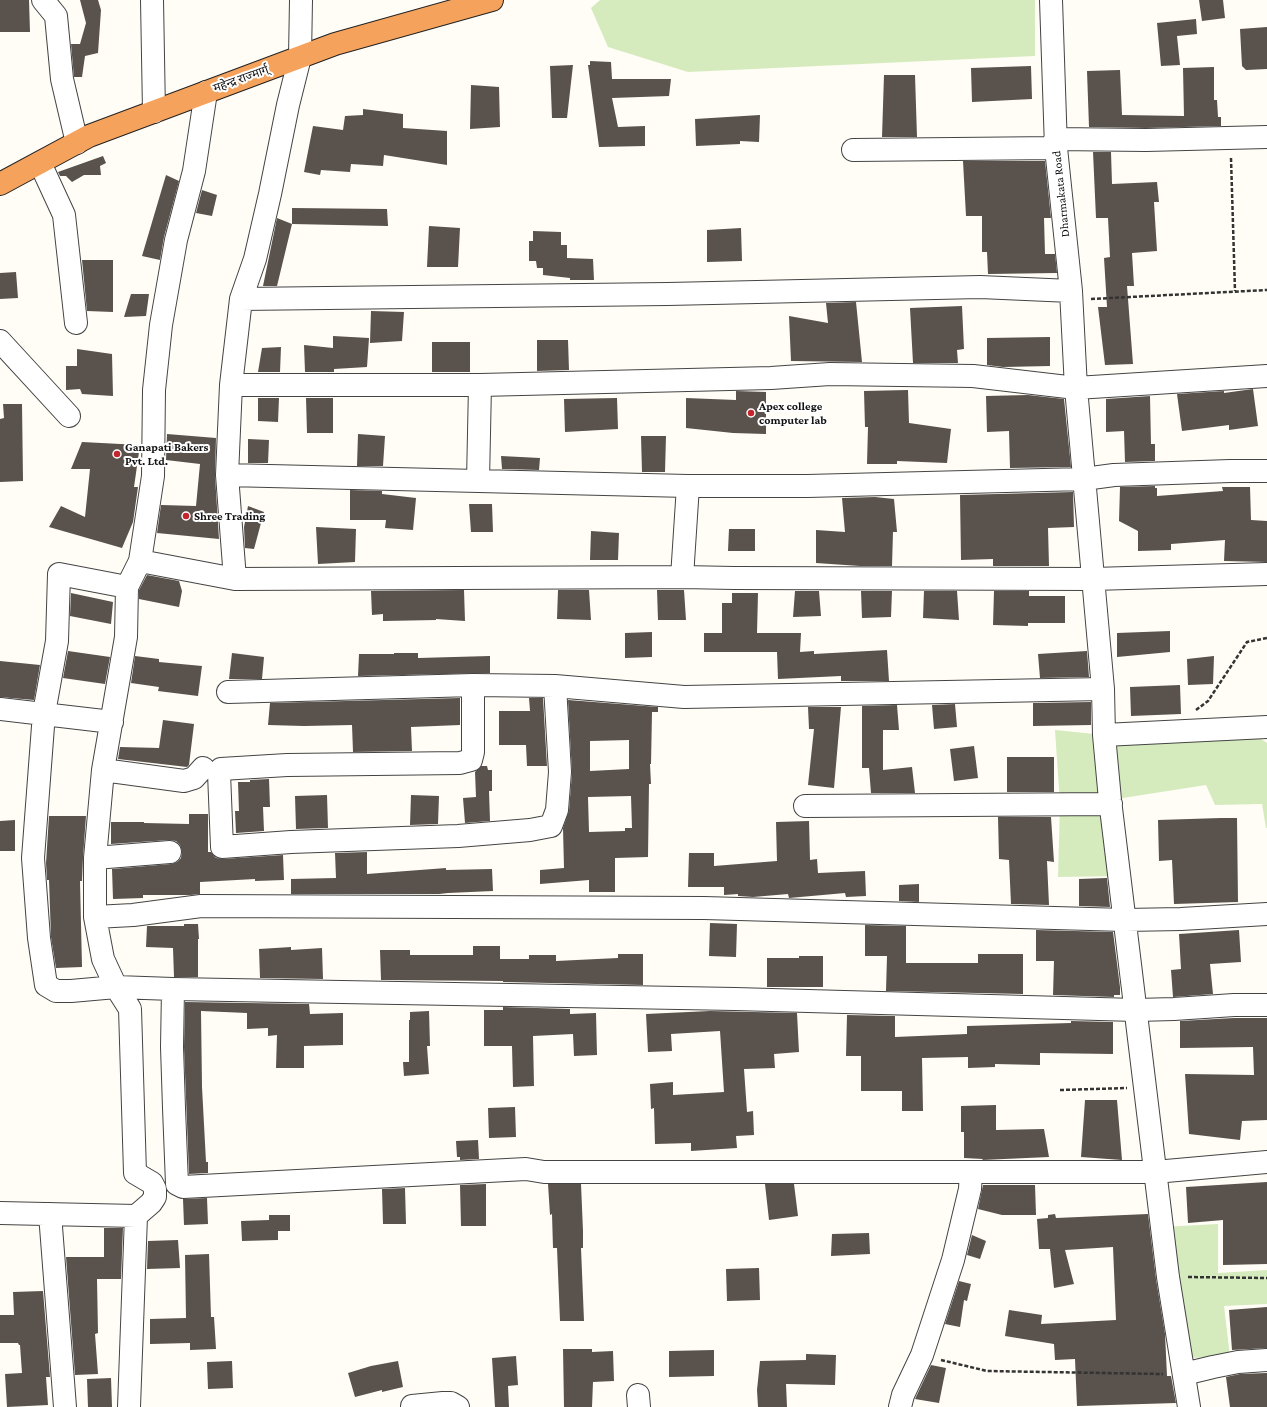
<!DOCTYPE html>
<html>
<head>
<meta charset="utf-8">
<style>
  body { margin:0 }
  canvas { display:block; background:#fffdf5 }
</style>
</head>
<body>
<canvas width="1267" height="1407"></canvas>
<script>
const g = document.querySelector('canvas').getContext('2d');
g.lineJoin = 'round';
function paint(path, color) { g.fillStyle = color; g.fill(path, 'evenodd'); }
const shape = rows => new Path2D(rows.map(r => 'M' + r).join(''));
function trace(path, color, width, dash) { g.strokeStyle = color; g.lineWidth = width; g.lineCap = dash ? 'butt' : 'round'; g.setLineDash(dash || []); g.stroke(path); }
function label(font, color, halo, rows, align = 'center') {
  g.font = font + ' "Crimson Pro","Noto Sans Devanagari",serif'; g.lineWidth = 4; g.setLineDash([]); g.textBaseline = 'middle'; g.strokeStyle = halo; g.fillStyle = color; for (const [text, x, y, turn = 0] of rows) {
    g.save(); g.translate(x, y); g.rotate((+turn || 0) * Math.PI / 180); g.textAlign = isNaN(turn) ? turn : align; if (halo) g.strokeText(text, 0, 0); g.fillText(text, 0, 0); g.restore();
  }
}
const green = shape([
  [600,0,1035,0,1035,56,688,72,608,47,591,8],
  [1245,728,1267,743,1267,828,1266,828,1262,804,1215,805,1206,785,1110,800,1120,876,1058,877,1060,804,1055,730,1104,735],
  [1218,1224,1218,1273,1267,1270,1267,1304,1224,1306,1230,1357,1181,1358,1162,1227]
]);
const building = shape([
  [0,0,29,0,30,32,0,32],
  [80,0,98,0,101,10,98,53,85,56,82,77,74,77,71,44,80,44,86,23],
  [1199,0,1223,0,1225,18,1202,21],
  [1196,19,1197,34,1177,36,1180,65,1161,66,1157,23],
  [1267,27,1267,69,1246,70,1242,66,1240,29],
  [590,61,611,62,612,79,671,79,669,96,612,98,618,127,645,126,645,146,599,147,588,65,590,65],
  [573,65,567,118,552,118,550,66],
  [1031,66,1032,99,972,102,971,68],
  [1214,67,1214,100,1217,100,1218,117,1221,117,1221,126,1146,128,1089,127,1087,71,1120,70,1122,115,1184,116,1183,68],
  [884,75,915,75,917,137,882,137],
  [471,85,499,87,500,127,470,129],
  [363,109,403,114,403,128,447,131,447,165,384,155,383,166,351,164,350,172,321,170,320,175,304,172,313,126,343,130,345,116,363,115],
  [760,115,759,142,740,141,740,144,696,146,695,119],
  [1093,152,1111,152,1112,184,1157,182,1159,202,1154,202,1157,251,1132,253,1134,286,1127,286,1133,364,1105,365,1098,307,1107,307,1104,258,1110,257,1108,218,1096,218],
  [103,156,106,163,100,166,101,175,84,175,72,182,66,176,60,176,58,172],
  [963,161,1045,161,1051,218,1044,218,1045,254,1055,254,1057,273,988,274,987,252,982,252,982,216,966,216],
  [166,175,179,181,164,237,160,260,142,256],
  [202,190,217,195,212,216,196,213],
  [292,208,387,209,388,226,292,224],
  [277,218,292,224,277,286,263,286],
  [429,226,460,228,458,267,427,267],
  [741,228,742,261,707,262,707,230],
  [533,231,561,232,561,245,567,245,567,258,593,259,594,280,570,280,570,278,543,275,543,268,537,268,536,261,529,261,529,241,533,241],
  [82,260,113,260,113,312,87,311],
  [16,272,18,298,0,299,0,273],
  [131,294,149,294,146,316,124,317],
  [856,302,862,362,791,361,789,316,828,323,826,303],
  [962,306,964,349,957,350,958,363,913,363,910,308],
  [371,311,404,312,402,341,370,343],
  [333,336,369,338,367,367,334,369,334,372,305,372,304,345,333,348],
  [1050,337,1050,366,1003,367,987,365,987,338],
  [537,340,568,340,569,370,537,371],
  [432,342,470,342,470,372,432,372],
  [281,347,280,372,258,372,262,348],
  [77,349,112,354,113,396,82,394,80,389,66,390,66,366,77,366],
  [1253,389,1258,426,1229,430,1229,425,1182,431,1177,394,1224,391,1224,393],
  [908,390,909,423,951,429,947,463,897,461,897,464,867,464,868,427,865,427,864,391],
  [736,391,766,392,766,434,733,433,686,428,686,398,736,400],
  [1028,395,1064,399,1071,467,1010,468,1009,431,987,432,986,396],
  [1150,396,1151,444,1155,444,1155,461,1125,462,1124,431,1106,432,1106,399],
  [258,398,279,398,278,422,258,421],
  [306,398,333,398,333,433,307,433],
  [617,398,618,429,565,432,564,399],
  [3,404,22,404,23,481,0,482,0,419,4,418],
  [167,434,216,438,215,476,219,539,157,533,161,505,196,506,200,464,166,460],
  [358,434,385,436,383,466,357,466],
  [641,436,666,436,665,472,642,472],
  [248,439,269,440,268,463,248,463],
  [82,442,140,445,134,487,138,487,133,522,122,548,49,527,61,506,85,517,90,469,71,469],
  [501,456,540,458,539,470,502,469],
  [1155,486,1155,488,1157,488,1157,496,1223,491,1222,487,1250,487,1251,520,1267,521,1267,562,1224,561,1225,540,1171,544,1171,550,1138,551,1138,531,1119,521,1120,487],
  [350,490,382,491,382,494,416,498,413,530,385,528,386,520,350,520],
  [1073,492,1074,527,1048,528,1049,566,993,566,993,559,961,560,960,495],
  [875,497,894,499,897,532,893,532,892,566,860,566,816,563,816,530,845,532,842,498],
  [469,504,492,504,493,532,471,532],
  [248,506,264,512,254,549,245,548,244,527],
  [316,527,356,529,355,562,318,564],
  [729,529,755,529,755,551,728,551],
  [591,531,619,533,618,560,590,560],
  [147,575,179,581,182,591,179,607,139,599,139,590],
  [464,590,465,621,436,619,436,620,383,621,383,614,372,615,371,591],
  [558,590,589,590,591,620,557,619],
  [657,590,684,590,686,620,658,620],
  [795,591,819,591,821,616,793,617],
  [861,591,892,591,891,617,862,618],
  [924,591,957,591,959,620,923,618],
  [994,591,1029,591,1029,596,1065,596,1065,623,1028,623,1028,626,993,625],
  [71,593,113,602,111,624,70,616],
  [732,593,758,593,757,633,801,633,800,652,814,651,814,654,887,650,889,681,841,681,841,676,778,679,777,652,704,652,704,633,722,633,722,603,732,603],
  [1170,631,1170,652,1117,657,1117,633],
  [652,632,652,657,625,658,625,633],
  [68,651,110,657,105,684,63,678],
  [1087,651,1089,677,1040,678,1038,654],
  [232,653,264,657,262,679,229,679],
  [394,653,418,653,418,658,490,656,490,673,358,676,359,654,394,654],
  [135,656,159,659,159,662,202,666,198,696,158,691,159,687,131,683],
  [1214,656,1213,684,1188,685,1187,659],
  [0,661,40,665,34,700,0,697],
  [1180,685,1181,714,1131,716,1130,687],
  [460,698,460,725,411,727,412,751,353,752,352,725,304,726,268,725,270,703],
  [529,698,543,698,547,766,527,766,526,745,499,745,499,711,530,711],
  [568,700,658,707,658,712,652,712,651,764,650,764,651,784,649,784,648,857,615,858,615,892,589,892,589,880,540,884,540,870,564,868,563,828,569,811,572,773],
  [629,740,629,769,590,771,590,741],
  [631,796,632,828,625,828,625,831,589,832,588,797],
  [1091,702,1091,725,1033,726,1033,703],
  [955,704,957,727,934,729,932,705],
  [897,705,899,730,883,730,883,770,912,767,915,793,871,793,869,768,862,768,862,706],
  [808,707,841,707,834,788,808,785,814,729,809,729],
  [163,720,194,724,189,765,187,767,118,759,120,747,159,748],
  [974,746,978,778,954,781,950,749],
  [1007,757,1054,757,1054,792,1007,792],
  [481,766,487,766,488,770,492,770,492,791,489,791,490,821,465,823,463,798,476,797,475,772],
  [269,779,270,807,263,807,264,831,236,833,235,811,239,811,238,782,250,782,250,780],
  [327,795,328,828,296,829,295,796],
  [411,795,439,796,438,824,410,825],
  [189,814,208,814,208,852,211,852,216,858,223,859,283,855,284,880,255,881,255,879,200,882,200,894,190,895,143,895,143,898,113,899,112,869,171,864,177,862,181,858,182,851,180,845,176,841,169,840,111,844,111,822,144,822,144,823,189,824],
  [49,816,86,816,83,857,82,881,80,881,82,967,56,968,51,937,49,880,47,880,46,863],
  [998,817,1051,817,1054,862,1047,861,1049,905,1011,904,1009,860,999,859],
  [1221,818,1237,818,1238,902,1174,904,1172,860,1159,861,1158,820],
  [15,820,15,851,0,851,0,821],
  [809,821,810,860,817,859,818,873,865,871,866,896,846,897,845,893,789,898,788,894,753,897,738,896,738,894,724,895,724,887,688,887,689,853,714,853,714,866,777,861,776,822],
  [367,852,367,874,446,868,446,870,492,869,493,891,448,893,439,894,291,894,291,879,336,878,335,853],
  [1107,878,1110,907,1079,906,1079,879],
  [919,884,919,902,899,901,899,885],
  [710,923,737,924,736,957,709,956],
  [184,924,198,924,199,939,198,939,198,977,174,977,173,948,146,947,147,926,184,926],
  [865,925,906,926,906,963,978,963,978,954,1023,954,1023,994,886,991,887,956,865,956],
  [1036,930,1113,932,1120,987,1120,995,1114,995,1114,997,1053,995,1054,961,1036,961],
  [1239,930,1241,962,1210,964,1213,994,1173,997,1171,970,1181,969,1179,934],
  [473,946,500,946,500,959,529,959,529,955,556,955,556,961,618,958,618,954,643,954,643,985,503,982,503,981,381,980,380,950,410,950,410,955,473,955],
  [291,947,291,950,322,948,323,979,260,978,259,949],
  [799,956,823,956,823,987,767,987,767,958,799,958],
  [185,1002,309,1004,310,1014,343,1013,343,1045,304,1046,304,1068,276,1068,277,1035,268,1036,268,1028,247,1029,247,1013,201,1011,202,1087,206,1162,208,1162,208,1173,189,1174,184,1047],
  [503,1007,570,1009,570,1014,596,1013,597,1055,574,1056,573,1034,533,1036,534,1086,513,1087,512,1046,484,1046,484,1010,503,1010],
  [429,1011,430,1046,427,1046,429,1074,404,1076,403,1062,409,1062,409,1020,410,1020,410,1012],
  [710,1011,797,1013,799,1052,774,1054,775,1068,744,1069,747,1112,753,1111,754,1135,736,1136,737,1148,691,1151,691,1143,655,1144,654,1108,651,1109,650,1084,673,1082,673,1095,724,1092,720,1031,671,1034,672,1051,648,1052,646,1014],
  [847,1015,895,1016,895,1037,967,1034,967,1026,1071,1023,1071,1021,1113,1022,1113,1054,1040,1053,1040,1065,995,1064,995,1067,968,1068,968,1057,922,1058,923,1111,902,1111,902,1091,861,1091,861,1056,846,1056],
  [1234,1018,1267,1018,1267,1120,1242,1121,1240,1140,1189,1134,1185,1074,1254,1075,1253,1047,1180,1048,1180,1021],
  [1085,1100,1117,1100,1122,1160,1081,1157],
  [996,1105,996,1130,1044,1129,1049,1157,982,1160,983,1159,964,1158,964,1132,961,1132,961,1106],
  [515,1107,516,1137,489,1138,488,1108],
  [478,1140,479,1159,460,1160,460,1157,457,1157,456,1141],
  [1267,1182,1267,1264,1223,1265,1223,1220,1188,1223,1186,1187],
  [486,1184,486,1226,461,1226,460,1185],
  [548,1184,581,1184,583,1231,583,1248,581,1248,584,1321,560,1321,557,1248,553,1248,552,1214,550,1215],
  [765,1184,794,1184,798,1216,769,1220],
  [983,1185,1035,1185,1036,1215,1002,1215,978,1209],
  [405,1188,406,1224,383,1224,382,1189],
  [207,1198,208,1224,184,1225,183,1199],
  [1055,1214,1056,1218,1148,1214,1156,1279,1165,1334,1167,1376,1171,1376,1176,1403,1077,1406,1075,1359,1055,1360,1054,1344,1005,1336,1009,1310,1042,1315,1041,1324,1116,1320,1113,1247,1065,1250,1074,1284,1054,1288,1050,1249,1039,1249,1037,1219,1048,1218,1048,1215],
  [269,1215,290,1215,290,1231,278,1231,278,1240,242,1241,241,1221,269,1220],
  [104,1228,123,1228,121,1279,97,1279,98,1333,95,1334,98,1374,75,1375,66,1257,104,1257],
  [869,1233,870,1254,831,1256,832,1234],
  [972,1235,986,1241,980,1259,967,1255],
  [178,1240,180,1268,147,1269,148,1241],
  [209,1254,211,1317,214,1317,216,1349,190,1350,190,1343,150,1344,150,1319,186,1318,185,1255],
  [759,1268,760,1300,727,1301,726,1269],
  [959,1281,971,1284,967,1301,964,1300,960,1327,945,1324],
  [43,1291,50,1377,46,1377,48,1405,7,1407,5,1374,22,1373,20,1345,19,1345,18,1343,0,1343,0,1315,14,1315,13,1292],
  [1267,1307,1267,1348,1232,1350,1229,1310],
  [563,1349,592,1349,592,1352,613,1351,614,1381,593,1382,592,1407,564,1407],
  [714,1350,714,1376,669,1377,669,1351],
  [806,1354,836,1355,835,1385,786,1384,787,1407,758,1407,757,1390,760,1361,806,1360],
  [516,1356,518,1385,508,1386,509,1407,495,1407,492,1358],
  [232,1361,233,1388,208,1389,207,1362],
  [398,1361,403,1387,382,1392,382,1390,355,1397,348,1373,371,1366],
  [931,1365,946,1368,939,1403,915,1399],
  [1267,1373,1267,1407,1230,1407,1226,1377,1240,1374],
  [111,1378,112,1407,88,1407,87,1379]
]);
const path = shape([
  [1231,158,1235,291],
  [1091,299,1267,290],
  [1196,710,1208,701,1247,642,1267,638],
  [1060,1090,1127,1088],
  [1188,1277,1267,1278],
  [941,1360,987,1371,1163,1374]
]);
const minor = shape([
  [43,0,56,16,62,79,77,143],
  [152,0,154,112],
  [301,0,300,57,288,105,270,194,255,259,241,299,668,294,980,287,1071,291],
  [1051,0,1056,148,1071,291,1076,388,1103,689,1104,735,1110,800,1168,1277,1189,1407],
  [1055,139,1146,140,1267,137],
  [853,150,1056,148],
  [40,163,64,215,76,323],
  [241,299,231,385,480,385,771,378,830,374,973,376,1076,388,1267,376],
  [0,341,69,416],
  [231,385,227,475,235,579],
  [227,475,688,486,807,486,1084,479,1114,475,1230,471,1267,471],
  [478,481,480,385],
  [140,561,235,579,682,577,734,578,1093,579,1267,574],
  [682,577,688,486],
  [127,587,59,574,57,641,44,713,33,858,39,938,46,985,56,991,71,991,116,987,173,989,735,999,1136,1010,1174,1009,1234,1005,1267,1005],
  [473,685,473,752,471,760,460,763,287,765,221,769,219,773,222,847,291,842,458,836,530,830,551,826,557,810,560,772,555,686],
  [228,692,473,685,555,686,684,697,1103,689],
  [0,709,112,722],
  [1104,735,1267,727],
  [103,770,184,781,194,778,203,768],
  [805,806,1111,804],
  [95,858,170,852],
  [95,917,133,915,201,906,704,908,1125,920,1181,919,1267,914],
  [173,989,172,1047,174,1108,177,1184,183,1187,526,1169,544,1172,1155,1172,1267,1162],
  [0,1213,136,1216],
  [50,1214,65,1407],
  [1184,1374,1213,1367,1238,1362,1267,1360],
  [638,1395,639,1407],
  [412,1406,443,1403,451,1403,458,1407],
  [129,1407,136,1216,151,1203,155,1197,155,1189,152,1183,135,1173,130,1009,116,987,103,959,95,917,95,858,103,770,126,637,127,587,140,561,153,476,154,390,161,325,176,240,194,171,206,92],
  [900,1407,903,1395,922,1355,953,1260,970,1189,971,1172]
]);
const highway = shape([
  [0,184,89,136,335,44,492,0]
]);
const markers = [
  [751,413,4,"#c4262e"],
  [117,454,4,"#c4262e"],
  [186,516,4,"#c4262e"]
];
const streetNames = [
  ["महेन्द्र राज्मार्ग्",241,79,-20],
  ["Dharmakata Road",1061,194,-96]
];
const poiNames = [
  ["Apex college",759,406],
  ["computer lab",759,420],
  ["Ganapati Bakers",125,447],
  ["Pvt. Ltd.",125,461],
  ["Shree Trading",194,516]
];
paint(green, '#d5ebbd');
paint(building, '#5a524d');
trace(minor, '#444', 24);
trace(highway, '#222', 24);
trace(path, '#333', 2.5, [4, 2]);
trace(minor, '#fff', 22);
trace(highway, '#f5a25d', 22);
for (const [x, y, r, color] of markers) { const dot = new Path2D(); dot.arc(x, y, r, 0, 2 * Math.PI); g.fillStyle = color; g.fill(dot); trace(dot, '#fff', 1.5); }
label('12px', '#111', '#fff', streetNames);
label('bold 12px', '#111', '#fff', poiNames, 'left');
</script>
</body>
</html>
